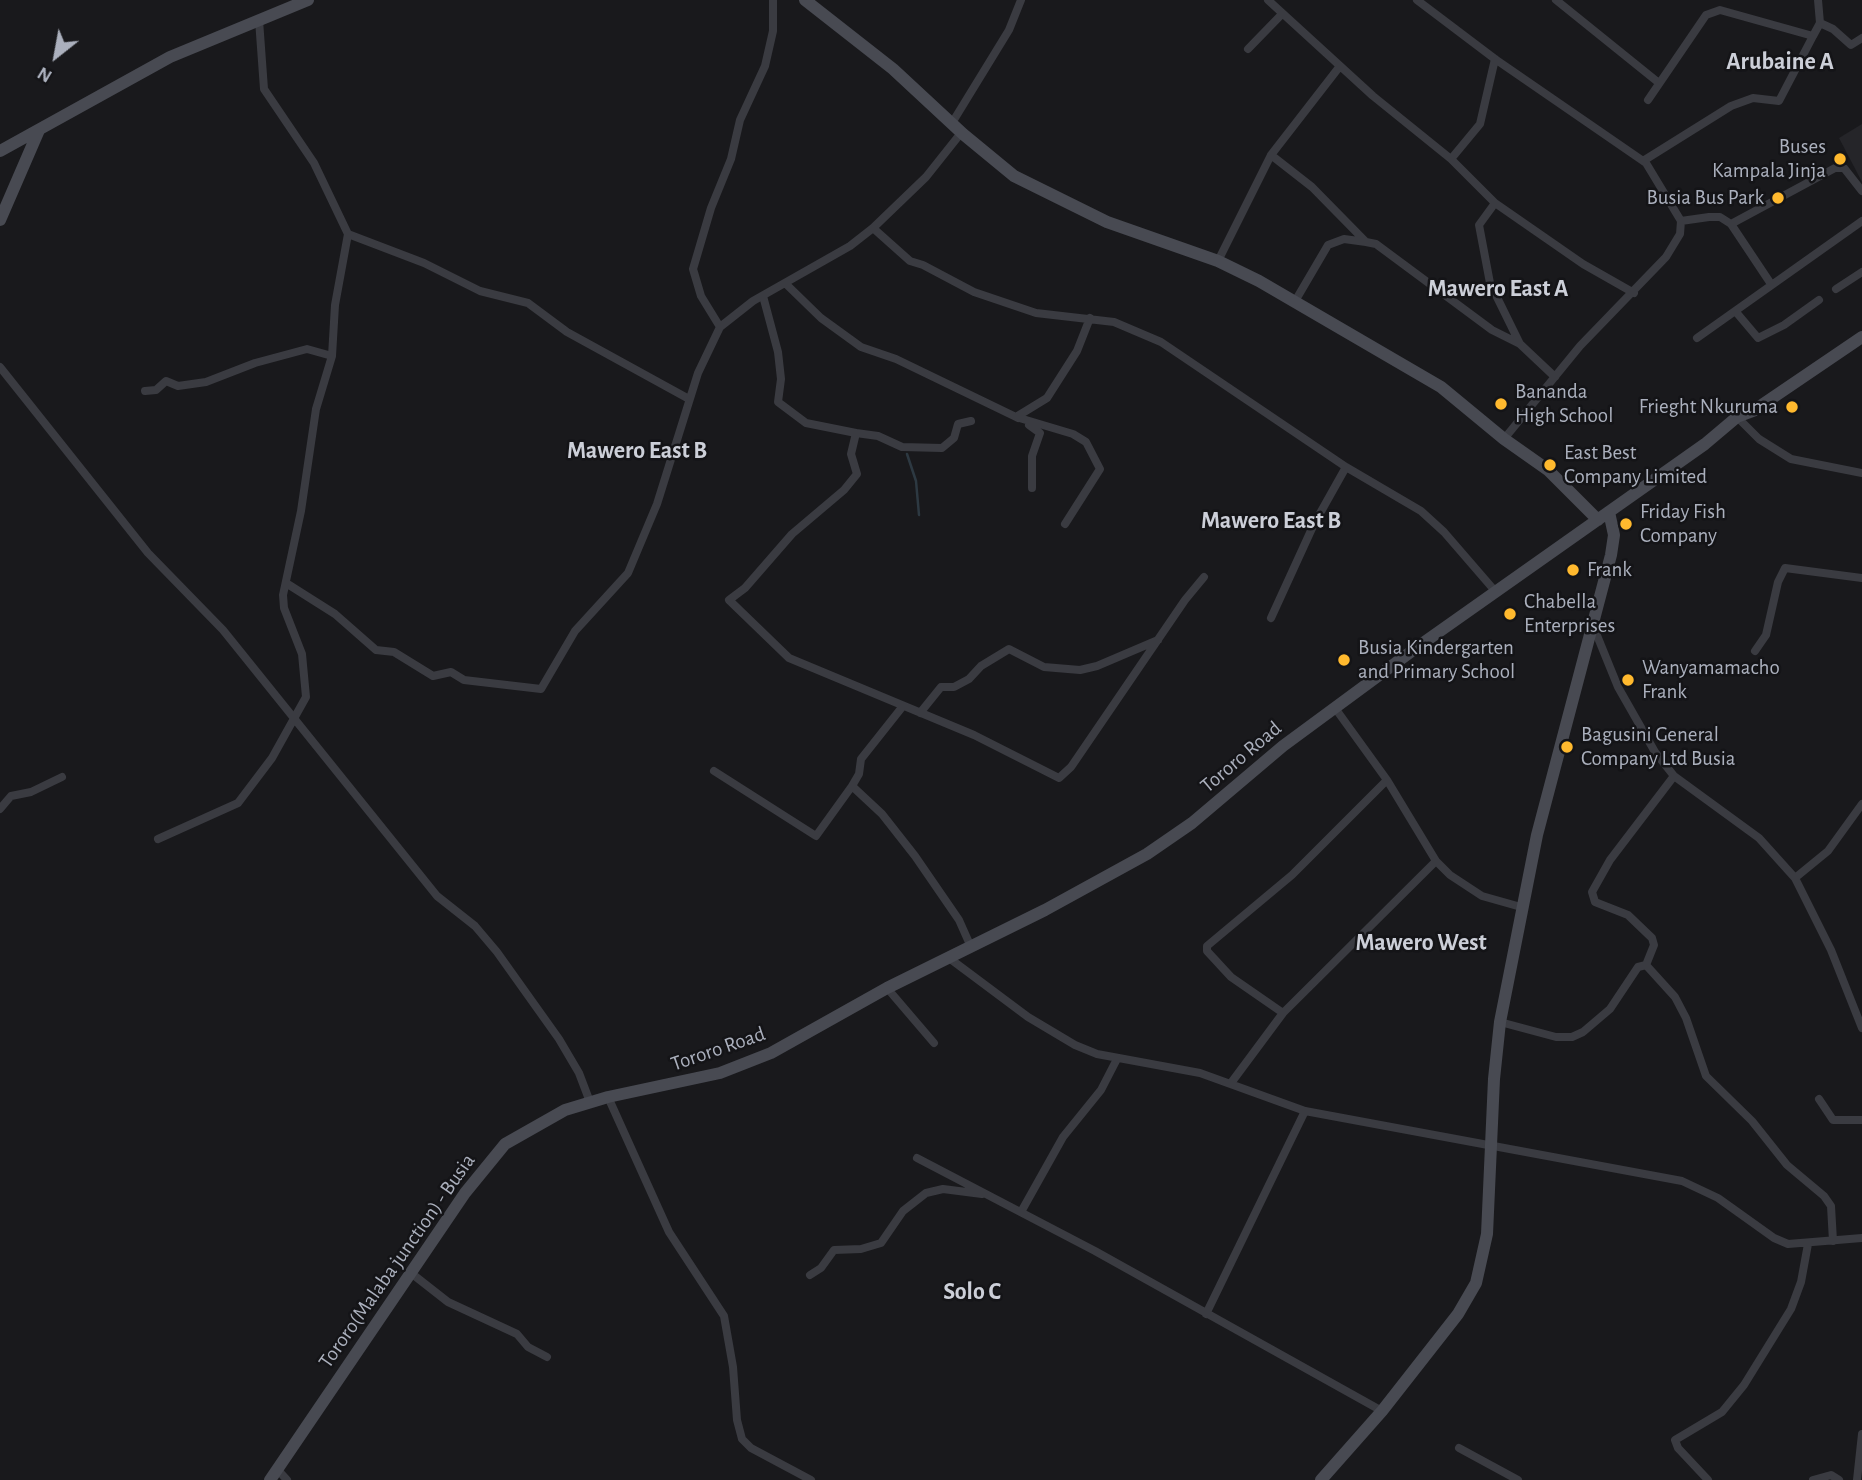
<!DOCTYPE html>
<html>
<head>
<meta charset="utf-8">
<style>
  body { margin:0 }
  #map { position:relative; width:1862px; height:1480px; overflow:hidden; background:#19191c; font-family:"Alegreya Sans",sans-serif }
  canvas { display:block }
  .north { position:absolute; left:21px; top:21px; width:70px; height:70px; -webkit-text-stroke:5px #141417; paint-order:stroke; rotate:211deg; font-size:19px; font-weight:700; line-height:28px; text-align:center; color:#abb0bd }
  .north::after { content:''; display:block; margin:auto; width:24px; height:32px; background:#abb0bd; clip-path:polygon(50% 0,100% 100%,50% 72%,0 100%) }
</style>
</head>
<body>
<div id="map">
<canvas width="1862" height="1480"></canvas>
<div class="north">N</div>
</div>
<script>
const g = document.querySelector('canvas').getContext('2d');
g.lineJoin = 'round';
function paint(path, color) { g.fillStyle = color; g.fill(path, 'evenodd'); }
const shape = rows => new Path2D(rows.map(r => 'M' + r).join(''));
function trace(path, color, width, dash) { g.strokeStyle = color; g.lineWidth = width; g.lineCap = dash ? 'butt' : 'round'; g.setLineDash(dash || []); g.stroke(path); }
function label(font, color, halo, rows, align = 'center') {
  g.font = font + ' "Alegreya Sans",sans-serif'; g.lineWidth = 5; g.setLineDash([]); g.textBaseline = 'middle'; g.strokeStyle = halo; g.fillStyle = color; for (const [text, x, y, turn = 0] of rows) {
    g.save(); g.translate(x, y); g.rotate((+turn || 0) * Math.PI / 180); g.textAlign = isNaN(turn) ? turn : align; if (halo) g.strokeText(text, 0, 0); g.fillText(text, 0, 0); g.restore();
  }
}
const built = shape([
  [1862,124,1862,182,1839,138]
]);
const stream = shape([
  [907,454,916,481,919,515]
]);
const street = shape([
  [1268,0,1373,96,1451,159,1495,203,1583,264,1634,293],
  [1417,0,1495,59,1646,163,1681,221],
  [1556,0,1659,83],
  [1820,23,1833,29,1851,45,1862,38],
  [1248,49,1282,14],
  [1648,100,1706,15,1720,10,1813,36,1820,23,1818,0],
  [952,123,1009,30,1021,0],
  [1271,155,1312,187,1366,242],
  [1451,159,1480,124,1495,59],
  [1643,161,1731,106,1753,98,1779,101,1813,36],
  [1495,203,1479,225,1490,283,1520,344,1555,377],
  [1731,224,1835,168,1844,168,1862,191],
  [873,228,910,261,923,265,974,292,1036,313,1114,322,1161,342,1346,467,1421,511,1444,532,1495,591],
  [348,234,424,263,480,291,528,303,567,332,689,399],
  [1218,261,1271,155,1340,66],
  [786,284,821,318,861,347,896,359,1016,417,1073,434,1086,442,1100,469,1065,524],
  [1836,289,1862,272],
  [763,296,778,352,781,379,778,402,806,423,856,433,851,454,857,474,844,490,792,534,745,588,729,600,789,658,974,735,1059,778,1071,767,1185,600,1204,577],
  [1294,303,1328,245,1344,239,1366,242,1376,244,1492,330,1520,344],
  [1736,312,1758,338,1784,325,1819,300],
  [720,327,701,296,693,269,711,208,731,159,740,120,765,66,773,31,773,0],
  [1697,338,1862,221],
  [0,367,148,553,223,630,437,896,475,926,497,952,559,1039,579,1073,590,1102],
  [145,391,156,390,166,381,178,386,206,382,255,363,307,349,332,356],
  [1737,417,1759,439,1791,459,1862,473],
  [1018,418,1016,417,1047,398,1077,351,1090,318],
  [1029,425,1040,433,1032,456,1032,488],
  [856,433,878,436,902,447,942,448,954,438,958,424,971,421],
  [1504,439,1580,346,1666,257,1680,234,1681,221,1709,217,1720,217,1731,224,1771,284],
  [286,583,335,614,376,650,394,652,433,676,451,672,464,680,541,689,575,631,628,573,657,504,698,373,720,327,753,301,850,246,873,228,926,177,961,133],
  [1271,618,1314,524,1346,467],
  [1594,628,1618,687,1655,752,1674,776,1759,838,1795,878,1831,950,1862,1028],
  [1755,651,1766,635,1778,582,1785,568,1862,578],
  [903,706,861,759,859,774,852,786,882,814,915,856,959,920,971,947],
  [920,713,941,687,954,687,969,679,981,666,1009,649,1044,667,1080,670,1097,666,1158,640],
  [714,771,816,836,852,786],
  [0,809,11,796,31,792,62,777],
  [158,839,238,803,272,758,306,697,302,654,284,608,283,595,301,511,316,409,332,356,335,305,348,234,314,163,264,89,259,20],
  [1436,861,1450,875,1482,896,1521,907],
  [1795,878,1828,851,1862,804],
  [949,958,1028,1017,1075,1045,1097,1054,1200,1073,1305,1111,1682,1181,1718,1198,1774,1238,1788,1244,1862,1238],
  [1646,965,1654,945,1652,938,1628,915,1595,902,1592,892,1610,860,1674,776],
  [887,988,934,1043],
  [1283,1013,1231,977,1207,951,1207,946,1292,875,1387,780],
  [1500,1022,1556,1037,1572,1037,1583,1032,1610,1009,1638,967,1646,965,1675,997,1686,1018,1706,1076,1752,1121,1787,1165,1824,1196,1831,1206,1833,1241],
  [1231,1083,1283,1013,1436,861,1387,780,1335,708],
  [608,1097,669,1232,724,1316,733,1367,737,1420,742,1439,751,1448,811,1480],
  [1819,1099,1833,1120,1862,1120],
  [917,1158,1095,1251,1382,1411],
  [1021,1212,1063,1137,1101,1090,1117,1059],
  [411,1273,448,1302,517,1334,528,1347,547,1357],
  [810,1275,821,1268,834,1250,861,1249,881,1243,903,1211,926,1193,943,1189,982,1194],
  [1206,1314,1305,1111],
  [1459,1448,1518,1480],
  [277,1469,287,1480],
  [1708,1480,1678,1448,1675,1440,1722,1412,1744,1385,1791,1309,1801,1282,1808,1244],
  [1813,1480,1831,1475,1839,1480],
  [1857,1480,1862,1434]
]);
const secondary = shape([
  [805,0,893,69,963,134,1014,176,1107,222,1218,261,1259,281,1441,387,1504,439,1548,470,1598,520],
  [0,151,170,57,308,0],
  [0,220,39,130],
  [270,1480,465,1193,505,1144,565,1110,608,1097,720,1073,771,1053,887,988,1045,910,1147,854,1192,823,1283,746,1416,648,1705,444,1737,417,1753,411,1862,337],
  [1321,1480,1382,1411,1458,1314,1476,1283,1487,1234,1494,1079,1500,1022,1537,835,1611,555,1614,535,1609,512]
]);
const markers = [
  [1840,159,7,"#ffb92e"],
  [1778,198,7,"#ffb92e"],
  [1501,404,7,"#ffb92e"],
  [1792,407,7,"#ffb92e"],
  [1550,465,7,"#ffb92e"],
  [1626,524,7,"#ffb92e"],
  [1573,570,7,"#ffb92e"],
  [1510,614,7,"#ffb92e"],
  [1344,660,7,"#ffb92e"],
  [1628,680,7,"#ffb92e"],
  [1567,747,7,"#ffb92e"]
];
const poiNames = [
  ["Buses",1826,147,"right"],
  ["Kampala Jinja",1826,171,"right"],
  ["Busia Bus Park",1764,198,"right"],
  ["Bananda",1515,392],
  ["High School",1515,416],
  ["Frieght Nkuruma",1778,407,"right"],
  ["East Best",1564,453],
  ["Company Limited",1564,477],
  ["Friday Fish",1640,512],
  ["Company",1640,536],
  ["Frank",1587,570],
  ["Chabella",1524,602],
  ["Enterprises",1524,626],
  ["Busia Kindergarten",1358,648],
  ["and Primary School",1358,672],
  ["Wanyamamacho",1642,668],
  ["Frank",1642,692],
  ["Bagusini General",1581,735],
  ["Company Ltd Busia",1581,759]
];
const streetNames = [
  ["Tororo Road",1241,757,-40],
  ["Tororo Road",718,1049,-19],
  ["Tororo(Malaba junction) - Busia",397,1261,-55]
];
const quarterNames = [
  ["Arubaine A",1780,62],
  ["Mawero East A",1498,289],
  ["Mawero East B",637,451],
  ["Mawero East B",1271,521],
  ["Mawero West",1421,943],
  ["Solo C",972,1292]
];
paint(built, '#252529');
trace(stream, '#2d3942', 2.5);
trace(street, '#3a3b41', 8);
trace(secondary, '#484a52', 12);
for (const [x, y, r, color] of markers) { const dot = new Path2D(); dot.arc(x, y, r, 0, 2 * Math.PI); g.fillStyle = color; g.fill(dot); trace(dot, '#141417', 2.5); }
label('21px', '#abb0bd', '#141417', poiNames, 'left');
label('21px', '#abb0bd', '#141417', streetNames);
label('bold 24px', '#cccfd8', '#141417', quarterNames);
</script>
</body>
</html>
